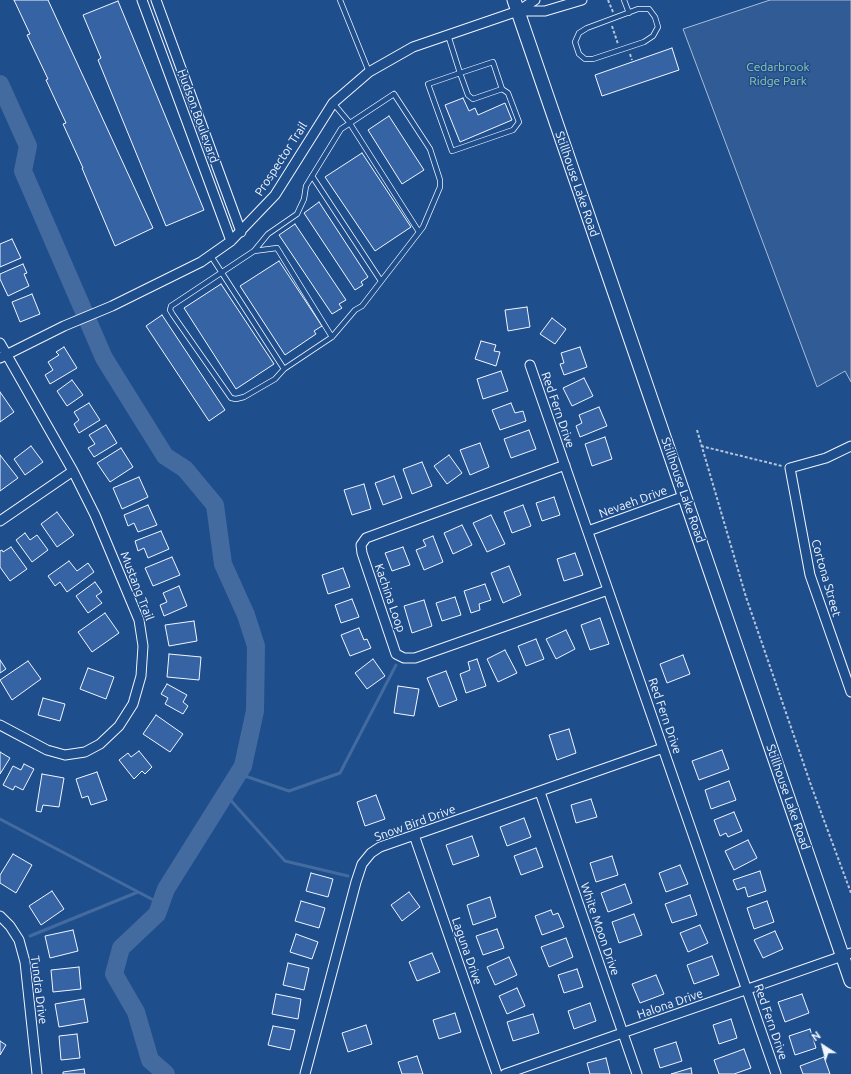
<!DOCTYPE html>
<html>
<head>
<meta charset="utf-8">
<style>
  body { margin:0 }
  #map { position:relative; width:851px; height:1074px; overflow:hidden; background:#1f4e8c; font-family:Ubuntu,sans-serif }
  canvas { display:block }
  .north { position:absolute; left:803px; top:1026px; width:40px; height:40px; -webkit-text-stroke:3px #1f4e8c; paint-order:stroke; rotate:324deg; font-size:11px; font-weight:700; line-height:16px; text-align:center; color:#f2f6ff }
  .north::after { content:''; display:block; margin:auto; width:14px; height:18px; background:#f2f6ff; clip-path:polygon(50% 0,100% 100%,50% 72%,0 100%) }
</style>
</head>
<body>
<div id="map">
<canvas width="851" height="1074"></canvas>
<div class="north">N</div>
</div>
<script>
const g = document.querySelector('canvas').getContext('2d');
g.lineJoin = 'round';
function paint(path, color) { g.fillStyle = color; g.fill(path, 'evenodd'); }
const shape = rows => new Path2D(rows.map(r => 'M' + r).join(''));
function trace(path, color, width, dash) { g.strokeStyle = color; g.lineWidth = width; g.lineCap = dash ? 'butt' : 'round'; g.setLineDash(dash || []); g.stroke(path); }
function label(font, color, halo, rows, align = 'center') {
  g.font = font + ' Ubuntu,sans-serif'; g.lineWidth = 3; g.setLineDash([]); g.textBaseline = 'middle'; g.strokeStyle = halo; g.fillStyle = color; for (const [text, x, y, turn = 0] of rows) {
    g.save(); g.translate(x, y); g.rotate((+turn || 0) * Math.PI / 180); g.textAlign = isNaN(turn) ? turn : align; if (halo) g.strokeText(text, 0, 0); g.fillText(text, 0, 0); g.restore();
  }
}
const green = shape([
  [770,0,851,0,851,382,845,371,817,387,683,29,770,0]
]);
const stream = shape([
  [239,774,289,791,340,773,396,665],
  [226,795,285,861,348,876],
  [0,819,161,904],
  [30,936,138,892]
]);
const river = shape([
  [0,84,28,146,23,171,104,358,165,456,185,469,215,505,223,564,246,615,256,646,255,711,243,766,166,889,157,914,121,948,114,974,136,1012,150,1060,166,1074]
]);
const building = shape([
  [14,0,48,0,153,228,115,246,82,168,83,168,63,124,66,123,46,80,48,79,27,35,30,34,14,0],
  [118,1,204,210,166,226,98,60,101,58,83,15,118,1],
  [672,48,679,70,602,96,595,75,672,48],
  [463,98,469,111,475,108,478,115,505,103,512,120,460,142,445,105,463,98],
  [389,116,424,170,402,184,368,130,389,116],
  [362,153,411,227,375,251,325,177,362,153],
  [319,202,368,277,361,282,363,285,355,290,304,213,319,202],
  [295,224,346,300,339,304,342,308,332,314,279,235,295,224],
  [12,239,21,258,0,267,0,244,12,239],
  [279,261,322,326,314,331,316,334,285,355,240,286,279,261],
  [23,264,27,273,24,274,29,286,8,296,0,279,0,274,23,264],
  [221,284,274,364,236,389,184,308,221,284],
  [32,294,40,314,20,322,12,302,32,294],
  [527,307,530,327,508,331,505,310,527,307],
  [162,315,225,410,209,421,146,326,162,315],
  [552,318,566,329,555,344,540,334,552,318],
  [481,341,496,345,494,351,500,352,496,366,475,359,481,341],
  [64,347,77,368,50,384,45,375,53,370,48,362,59,355,56,352,64,347],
  [580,347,587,367,564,375,560,364,564,363,561,353,580,347],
  [501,371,508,391,483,399,477,379,501,371],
  [584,378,593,396,572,406,563,388,584,378],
  [72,380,83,395,67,406,57,391,72,380],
  [0,392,14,412,0,422,0,392],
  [89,403,100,420,79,433,74,424,79,420,74,412,89,403],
  [511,403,515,413,523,411,526,421,500,430,492,410,511,403],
  [599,407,607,426,580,437,576,426,582,423,579,415,599,407],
  [106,425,117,443,94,457,88,448,95,444,89,435,106,425],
  [529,430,536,449,511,458,504,439,529,430],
  [605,437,612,459,592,466,585,444,605,437],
  [480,443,489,467,470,475,460,450,480,443],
  [31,446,43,462,25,475,14,459,31,446],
  [121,448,133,467,110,482,97,463,121,448],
  [0,455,18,478,0,491,0,455],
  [449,455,462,473,447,484,434,466,449,455],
  [422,462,432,486,412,494,403,469,422,462],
  [394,476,402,498,383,505,375,483,394,476],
  [139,477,148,497,122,509,113,488,139,477],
  [364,484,371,509,352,515,344,490,364,484],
  [554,497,560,515,542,521,536,503,554,497],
  [148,505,157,525,138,532,134,523,128,526,124,515,148,505],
  [523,505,531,526,512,533,504,512,523,505],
  [57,512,74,535,57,547,41,524,57,512],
  [491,515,505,544,487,552,473,523,491,515],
  [462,525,472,545,453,554,444,533,462,525],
  [161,531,169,549,148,558,144,548,138,551,135,541,161,531],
  [25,533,30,540,37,535,48,550,32,562,16,540,25,533],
  [433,536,443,562,424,570,416,550,426,546,423,540,433,536],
  [11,547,27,569,10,581,0,567,0,551,2,550,3,552,11,547],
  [403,547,410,565,392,571,385,553,403,547],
  [575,553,583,575,564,581,557,559,575,553],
  [172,557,180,575,153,586,145,568,172,557],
  [69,561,77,571,88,563,94,572,67,592,60,582,55,586,48,576,69,561],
  [509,566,521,595,503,603,491,573,509,566],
  [343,568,350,587,328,594,322,575,343,568],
  [95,582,102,592,96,596,102,603,88,613,76,596,95,582],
  [485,584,491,600,479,604,480,610,471,613,464,591,485,584],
  [179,586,187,606,164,616,160,605,167,602,163,593,179,586],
  [455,597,461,615,442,621,436,603,455,597],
  [352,599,359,617,341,623,335,605,352,599],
  [424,600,432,626,412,633,404,606,424,600],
  [105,613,119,633,92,652,78,632,105,613],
  [600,618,609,644,590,650,581,625,600,618],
  [194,621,197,641,169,646,165,625,194,621],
  [359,628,364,640,367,639,371,648,350,656,341,635,359,628],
  [566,630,575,649,556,659,546,639,566,630],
  [536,639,544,659,526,666,518,646,536,639],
  [505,650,517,673,498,682,487,659,505,650],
  [169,654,201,657,199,680,167,677,169,654],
  [683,655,690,674,667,683,660,664,683,655],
  [373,659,385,676,367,689,355,673,373,659],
  [477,659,486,686,466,693,460,674,470,670,468,662,477,659],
  [0,660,6,669,0,673,0,660],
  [28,661,41,679,12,700,0,680,28,661],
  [88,668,114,677,106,699,80,689,88,668],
  [446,671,457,700,439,707,427,678,446,671],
  [167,684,187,695,183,702,188,706,183,714,165,704,168,698,161,694,167,684],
  [398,686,419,689,414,716,394,713,398,686],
  [43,698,65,704,60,721,38,715,43,698],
  [156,715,183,734,170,752,143,734,156,715],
  [569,729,576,753,557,760,549,735,569,729],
  [722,750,729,769,699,780,692,761,722,750],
  [139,751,152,767,145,774,142,771,134,779,119,760,128,753,131,757,139,751],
  [0,752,10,758,0,774,0,752],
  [24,764,34,769,23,790,15,786,13,790,3,785,13,766,21,770,24,764],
  [97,772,107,800,91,805,88,796,82,798,76,779,97,772],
  [42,774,64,778,59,807,43,805,41,812,36,811,42,774],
  [729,781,736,800,711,809,705,790,729,781],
  [376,795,385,819,365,826,357,802,376,795],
  [591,799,597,817,576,823,571,805,591,799],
  [734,812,742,831,728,837,726,833,720,836,714,820,734,812],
  [524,818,531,837,507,846,500,827,524,818],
  [472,836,479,856,453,865,446,845,472,836],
  [748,840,757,858,734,870,725,851,748,840],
  [536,848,543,867,521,875,514,856,536,848],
  [13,854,32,865,16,893,0,883,0,875,13,854],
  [612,856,618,875,596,882,590,863,612,856],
  [680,865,688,884,666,892,659,873,680,865],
  [760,871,766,891,748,897,745,887,737,890,733,880,760,871],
  [311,873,333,879,328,897,306,891,311,873],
  [625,884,632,903,608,912,601,893,625,884],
  [52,891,64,909,41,925,29,906,52,891],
  [409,892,420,907,402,921,391,905,409,892],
  [690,895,697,915,672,923,665,904,690,895],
  [490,897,496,917,473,925,467,905,490,897],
  [301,901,325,908,319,928,295,921,301,901],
  [767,901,774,922,754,929,747,908,767,901],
  [551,910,553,915,558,913,564,927,542,935,535,916,551,910],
  [634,914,642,935,619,943,612,922,634,914],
  [700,925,708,943,688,952,680,933,700,925],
  [497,929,504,948,483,955,476,936,497,929],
  [73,930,78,951,50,958,45,936,73,930],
  [775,931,783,949,763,958,754,940,775,931],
  [296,934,318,942,312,959,290,952,296,934],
  [566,938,573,957,549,967,541,947,566,938],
  [432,953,440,972,417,981,409,962,432,953],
  [712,956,719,975,694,984,687,965,712,956],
  [509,957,517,975,495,985,487,967,509,957],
  [288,963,309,968,304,990,283,985,288,963],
  [79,967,81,989,53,992,51,970,79,967],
  [577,969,583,987,564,993,558,975,577,969],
  [656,975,664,994,640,1003,632,984,656,975],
  [517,988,525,1006,507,1014,499,996,517,988],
  [276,994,301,999,298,1019,272,1014,276,994],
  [802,994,809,1013,785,1022,778,1002,802,994],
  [84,999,88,1022,59,1027,55,1004,84,999],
  [590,1003,596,1021,574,1029,568,1011,590,1003],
  [455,1013,461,1032,439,1039,433,1020,455,1013],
  [533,1014,539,1033,513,1041,507,1022,533,1014],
  [731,1019,737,1038,719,1044,713,1025,731,1019],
  [366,1025,372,1044,348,1052,342,1033,366,1025],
  [273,1026,295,1030,290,1050,268,1045,273,1026],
  [810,1029,816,1048,795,1055,789,1036,810,1029],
  [77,1034,80,1058,61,1060,59,1036,77,1034],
  [0,1041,6,1045,0,1055,0,1041],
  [676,1042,682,1061,660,1068,654,1049,676,1042],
  [744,1049,751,1068,734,1074,719,1074,714,1060,744,1049],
  [417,1056,423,1074,402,1074,398,1062,417,1056],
  [824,1057,830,1074,803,1074,800,1066,824,1057],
  [606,1058,610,1074,590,1074,587,1063,606,1058],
  [691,1068,692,1074,671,1074,691,1068],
  [84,1069,85,1074,63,1074,63,1072,84,1069]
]);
const path = shape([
  [608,0,613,12],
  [612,26,618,44],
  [630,54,632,60],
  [697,430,746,597,812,788,851,893],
  [701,446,782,466]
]);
const service = shape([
  [340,0,369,72],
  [624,0,629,13],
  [638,9,649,9,655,17,658,27,653,36,644,42,593,59,585,59,579,54,575,42,579,33,587,28,638,9],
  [448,35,460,73,468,95,473,99,502,89,508,93,519,122,513,130,452,151,428,84,460,73,493,62,502,89],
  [394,94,430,149,440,180,440,187,423,227,362,306,355,310,332,337,284,369,275,379,244,397,236,399,231,398,173,315,170,310,171,306,254,251,268,234,297,214,304,199,306,186,341,129,394,94],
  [333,103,349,122,419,232],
  [312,176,381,281],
  [254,251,277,248,332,337],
  [211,256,284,369]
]);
const minor = shape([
  [142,0,231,241],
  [156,0,241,232],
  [518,11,545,11,582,0],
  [0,343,73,471,95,515,139,620,143,646,141,676,133,704,119,726,100,744,85,752,65,755,47,750,0,725],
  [0,358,64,326,112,306,201,262,231,241,275,195,333,103,369,72,413,47,518,11,535,0],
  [530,365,776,1074],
  [851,446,826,458,790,468,810,575,851,692],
  [565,465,366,538,361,545,362,553,396,654,404,658,415,658,608,590],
  [0,521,73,471],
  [588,531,685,496],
  [540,792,637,1074],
  [414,835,497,1074],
  [0,916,10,926,19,940,25,962,37,1074],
  [305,1074,356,882,362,864,371,853,380,847,663,748],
  [505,1074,851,953]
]);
const secondary = shape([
  [514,0,851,981]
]);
const parkNames = [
  ["Cedarbrook",778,67],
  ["Ridge Park",778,81]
];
const streetNames = [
  ["Hudson Boulevard",198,116,70],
  ["Prospector Trail",281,159,-57],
  ["Stillhouse Lake Road",577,184,71],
  ["Red Fern Drive",558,410,71],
  ["Stillhouse Lake Road",683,490,71],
  ["Nevaeh Drive",633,502,-20],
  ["Cortona Street",826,578,74],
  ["Mustang Trail",137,586,69],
  ["Kachina Loop",390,598,71],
  ["Red Fern Drive",665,716,71],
  ["Stillhouse Lake Road",788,797,71],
  ["Snow Bird Drive",415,823,-20],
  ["White Moon Drive",600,929,71],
  ["Laguna Drive",467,951,71],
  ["Tundra Drive",39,990,83],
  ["Halona Drive",670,1004,-19],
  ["Red Fern Drive",771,1022,71]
];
paint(green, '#305b95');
trace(green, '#a8bbd7', 1);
trace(stream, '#446ba0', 3);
trace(river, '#446ba0', 18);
paint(building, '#3563a3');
trace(building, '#f2f6ff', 1);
trace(service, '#f2f6ff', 6);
trace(minor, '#f2f6ff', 11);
trace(secondary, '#f2f6ff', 15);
trace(path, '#b3c4dc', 2, [3, 2]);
trace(service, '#1f4e8c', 4.5);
trace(minor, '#1f4e8c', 9);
trace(secondary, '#1f4e8c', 13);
label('12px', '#97c8a6', '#1f4e8c', parkNames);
label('12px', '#f2f6ff', '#1f4e8c', streetNames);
</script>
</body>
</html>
